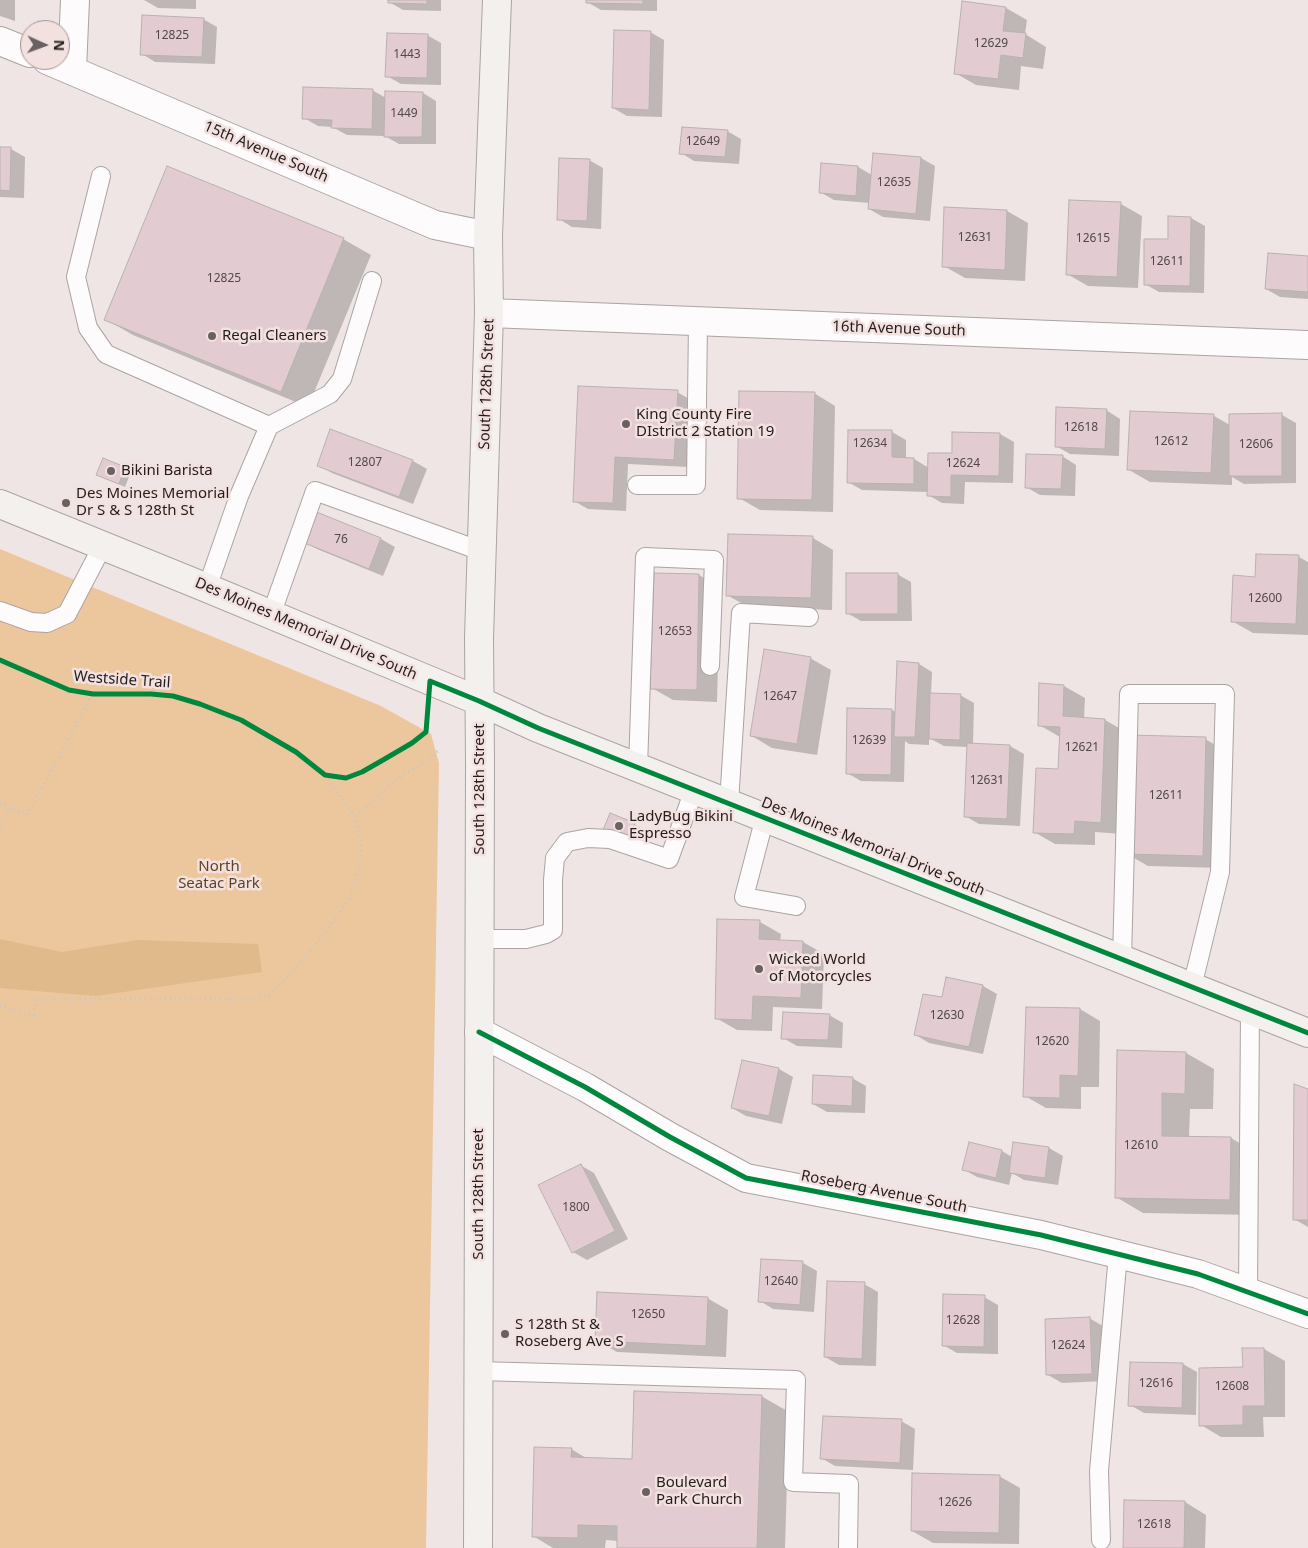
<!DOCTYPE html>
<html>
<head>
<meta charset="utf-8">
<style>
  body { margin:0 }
  #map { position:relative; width:1308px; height:1548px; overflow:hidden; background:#efe5e4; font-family:"Noto Sans",sans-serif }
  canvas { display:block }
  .north { position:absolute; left:20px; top:20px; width:50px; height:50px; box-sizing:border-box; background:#f3e1e0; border:1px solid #9f9291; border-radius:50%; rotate:92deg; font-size:14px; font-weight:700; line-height:20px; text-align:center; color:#221c1b }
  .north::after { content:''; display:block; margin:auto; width:18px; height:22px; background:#6a6261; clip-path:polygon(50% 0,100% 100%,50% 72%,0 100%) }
</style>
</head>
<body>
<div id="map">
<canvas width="1308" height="1548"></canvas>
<div class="north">N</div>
</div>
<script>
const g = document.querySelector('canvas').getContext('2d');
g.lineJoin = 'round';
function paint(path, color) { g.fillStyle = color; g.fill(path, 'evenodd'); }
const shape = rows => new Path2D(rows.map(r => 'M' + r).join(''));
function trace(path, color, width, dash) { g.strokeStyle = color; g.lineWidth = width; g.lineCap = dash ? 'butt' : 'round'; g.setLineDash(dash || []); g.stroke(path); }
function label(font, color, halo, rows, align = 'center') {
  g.font = font + ' "Noto Sans",sans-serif'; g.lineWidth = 5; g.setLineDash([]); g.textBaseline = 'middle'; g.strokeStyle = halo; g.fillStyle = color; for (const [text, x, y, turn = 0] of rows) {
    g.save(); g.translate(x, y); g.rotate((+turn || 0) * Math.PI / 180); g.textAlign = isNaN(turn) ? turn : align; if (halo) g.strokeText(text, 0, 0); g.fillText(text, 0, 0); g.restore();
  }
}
const green = shape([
  [0,549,381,706,431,734,439,763,426,1548,0,1548]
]);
const forest = shape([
  [0,939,62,952,138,940,258,944,262,972,96,996,0,988]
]);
const shadow = shape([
  [0,0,15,0,15,21,0,16],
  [144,0,196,0,196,9,158,8],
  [389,0,441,0,441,11,403,10,389,2],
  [587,0,657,0,657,11,601,10,587,2],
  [1006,8,1027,20,1025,34,1046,47,1043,69,1021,66,1019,90,976,85,955,73],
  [203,19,217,27,215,64,155,62,142,54],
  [650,32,664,40,662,117,627,116,613,108],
  [427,35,441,43,441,85,401,84,387,76],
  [372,90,386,98,423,93,436,101,436,144,399,144,385,136,347,135,332,127,318,126,304,118],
  [727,131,741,139,739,164,694,161,681,153],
  [0,148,11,149,25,157,24,198,0,197],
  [921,158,935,166,930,221,883,217,869,209,869,203,834,200,820,192,858,167,872,175],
  [589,160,603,168,601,229,572,227,559,219],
  [1121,204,1142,216,1138,288,1088,286,1067,274],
  [1007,211,1028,223,1025,281,965,278,944,266],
  [1191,218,1205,226,1204,293,1159,292,1145,284,1169,240],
  [343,239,371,255,308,407,133,335,105,319],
  [1308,257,1308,299,1280,297,1266,289],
  [579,387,677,392,691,400,688,467,628,464,626,511,588,509,574,501],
  [814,393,835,406,833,512,760,510,739,498],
  [1106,410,1120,419,1119,456,1070,454,1056,446],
  [1131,412,1214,416,1230,425,1282,415,1296,423,1296,483,1244,484,1232,477,1232,485,1150,482,1129,470],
  [331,430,413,461,427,469,413,504,332,473,318,465],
  [849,431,892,432,906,440,906,459,914,459,929,468,1000,434,1014,442,1013,483,965,482,964,504,942,503,928,495,928,492,862,490,848,482],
  [1062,456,1076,465,1075,496,1040,495,1026,487],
  [103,460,131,472,125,487,104,478],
  [315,512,381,539,395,547,383,576,317,549,303,541],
  [813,538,833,550,832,610,748,607,727,595],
  [1257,555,1299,557,1308,562,1308,635,1253,633,1232,621,1256,578],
  [897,574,911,582,912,621,861,621,847,613],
  [699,575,720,587,717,702,673,700,652,688],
  [810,658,831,670,817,755,772,748,752,736],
  [919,664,932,672,931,695,960,695,974,703,973,745,1010,746,1024,754,1020,826,979,824,965,816,968,747,944,746,929,738,929,745,909,744,905,741,904,782,861,781,847,773,892,710,897,713],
  [1064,686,1085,698,1084,719,1105,720,1126,732,1122,834,1095,832,1095,845,1055,844,1034,832,1060,771,1060,737,1039,725],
  [1205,739,1226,751,1223,868,1148,866,1127,854],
  [634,824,641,828,636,842,605,829],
  [760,922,781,934,780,941,803,942,824,954,822,1009,773,1007,772,1031,737,1030,716,1018],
  [983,986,997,994,983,1054,929,1043,916,1035],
  [1080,1009,1100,1021,1099,1087,1081,1087,1081,1109,1046,1108,1025,1096],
  [829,1015,843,1023,842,1048,797,1046,783,1038],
  [1119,1052,1186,1053,1214,1069,1213,1109,1190,1109,1189,1137,1231,1138,1258,1154,1257,1215,1143,1213,1116,1197],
  [743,1061,779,1069,793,1077,782,1124,746,1116,732,1108],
  [852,1078,866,1086,865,1113,827,1112,813,1104],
  [1308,1090,1308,1227,1294,1219],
  [969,1144,1002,1151,1012,1157,1049,1148,1063,1156,1058,1185,1024,1180,1012,1173,1009,1185,977,1177,963,1169],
  [580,1165,594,1173,628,1239,587,1260,573,1252],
  [762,1260,803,1263,817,1271,814,1312,773,1309,760,1301],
  [864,1284,878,1292,876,1366,839,1365,825,1357],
  [984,1297,998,1305,998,1354,957,1353,943,1345],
  [707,1298,728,1310,726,1357,617,1352,596,1340],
  [1089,1318,1103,1326,1105,1381,1062,1383,1048,1375],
  [1244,1349,1264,1349,1285,1361,1285,1417,1263,1417,1264,1437,1221,1437,1201,1425,1244,1369],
  [1183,1364,1197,1372,1196,1415,1144,1413,1130,1405],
  [761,1396,789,1412,785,1548,618,1548,618,1541,606,1540,605,1548,553,1548,533,1536,571,1449,588,1459,633,1460],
  [901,1421,915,1429,913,1470,835,1466,821,1458],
  [999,1476,1020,1488,1019,1544,933,1543,912,1531],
  [1185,1502,1206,1515,1205,1548,1124,1548]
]);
const building = shape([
  [388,0,427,0,427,4,388,3,388,0],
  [586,0,643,0,643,4,586,3,586,0],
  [962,1,1006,7,1003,31,1026,33,1023,58,1001,55,998,79,954,74,962,1],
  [142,15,204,18,202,57,140,55,142,15],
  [614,30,651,31,649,110,612,108,614,30],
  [387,33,428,34,427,78,385,77,387,33],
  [303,87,373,89,372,129,331,128,332,120,302,119,303,87],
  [385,91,423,92,422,137,384,137,385,91],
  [682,127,728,130,725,157,679,154,682,127],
  [0,147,11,147,10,191,0,190,0,147],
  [873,153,921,157,916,214,868,209,873,153],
  [559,158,590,159,587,221,557,220,559,158],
  [821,163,858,166,856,196,819,193,821,163],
  [167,166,344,238,281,392,104,320,167,166],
  [1069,200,1121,202,1117,277,1066,275,1069,200],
  [944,207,1007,210,1005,270,942,267,944,207],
  [1168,216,1191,217,1190,286,1144,285,1144,239,1168,239,1168,216],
  [1268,253,1308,256,1308,292,1265,289,1268,253],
  [578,386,678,390,674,460,615,457,613,503,573,502,578,386],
  [739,391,815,392,812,500,737,499,739,391],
  [1056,407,1107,409,1105,449,1055,447,1056,407],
  [1130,411,1214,414,1211,473,1127,470,1130,411],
  [1282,413,1282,476,1229,476,1229,414,1282,413],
  [330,429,413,460,399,497,317,466,330,429],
  [848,430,892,430,892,457,914,458,914,484,847,483,848,430],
  [952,432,1000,433,999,476,951,475,951,497,927,496,928,453,952,453,952,432],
  [1026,454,1063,455,1061,489,1025,488,1026,454],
  [103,458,125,467,119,484,96,475,103,458],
  [314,511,381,538,369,569,302,542,314,511],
  [728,534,813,536,811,598,726,596,728,534],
  [1256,554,1299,555,1296,624,1231,622,1233,575,1255,577,1256,554],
  [654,573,699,574,697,690,650,689,654,573],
  [846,573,898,573,898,614,846,614,846,573],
  [764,649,811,657,797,744,750,736,764,649],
  [897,661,919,663,915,737,894,737,897,661],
  [1039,683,1064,685,1063,716,1105,719,1101,823,1075,821,1074,834,1033,833,1036,768,1058,769,1060,727,1038,726,1039,683],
  [930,693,961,694,960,740,929,739,930,693],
  [847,708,892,709,891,775,846,774,847,708],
  [1129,735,1206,737,1203,856,1126,854,1129,735],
  [967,743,1010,745,1007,819,964,817,967,743],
  [610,813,635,823,629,839,603,830,610,813],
  [717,919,760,920,759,939,803,941,801,998,753,996,752,1020,715,1019,717,919],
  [946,977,983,985,969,1047,914,1035,923,994,942,997,946,977],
  [1026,1007,1080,1008,1078,1076,1060,1075,1060,1098,1023,1097,1026,1007],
  [783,1012,830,1014,828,1040,781,1039,783,1012],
  [1117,1050,1186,1052,1185,1094,1162,1093,1162,1136,1231,1137,1230,1200,1115,1198,1117,1050],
  [742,1060,779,1068,769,1116,731,1108,742,1060],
  [813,1075,853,1077,852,1106,812,1104,813,1075],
  [1294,1084,1308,1089,1308,1220,1293,1220,1294,1084],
  [969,1142,1002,1150,996,1178,962,1170,969,1142],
  [1013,1142,1049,1147,1045,1178,1009,1173,1013,1142],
  [581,1164,615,1231,572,1253,538,1185,581,1164],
  [761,1259,803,1261,800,1305,758,1302,761,1259],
  [827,1281,865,1282,862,1359,824,1357,827,1281],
  [597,1292,708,1297,706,1346,595,1341,597,1292],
  [943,1294,985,1295,984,1347,942,1346,943,1294],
  [1090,1317,1092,1374,1046,1375,1045,1319,1090,1317],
  [1242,1348,1264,1348,1265,1406,1243,1406,1243,1425,1199,1426,1199,1368,1243,1367,1242,1348],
  [1130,1362,1183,1363,1182,1408,1128,1406,1130,1362],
  [634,1391,762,1395,757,1548,617,1548,617,1526,578,1525,578,1538,532,1537,534,1447,572,1448,571,1457,632,1459,634,1391],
  [823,1416,902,1419,900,1463,820,1459,823,1416],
  [912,1473,1000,1475,999,1533,911,1531,912,1473],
  [1124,1500,1185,1501,1184,1548,1123,1548,1124,1500]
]);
const path = shape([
  [0,803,27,815,93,694],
  [355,817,399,778,431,758,439,750],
  [0,829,10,808],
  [0,1006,34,1015,35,1000,178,998,250,1000,268,996,285,980,318,942,332,923,349,899,360,865,361,844,355,817,325,775]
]);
const lane = shape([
  [101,176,76,277,88,328,106,354,269,426,330,394,342,379,372,281],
  [637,485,696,485,698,321],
  [207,588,239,496,269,426],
  [0,611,31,622,47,623,67,614,103,545],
  [271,615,315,491,481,551],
  [638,768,645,557,714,560,710,666],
  [729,803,741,613,809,617],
  [765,817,744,897,796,906],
  [480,939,526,939,546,934,553,930,553,880,555,858,567,842,588,838,610,839,669,859,694,790],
  [1122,959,1129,694,1225,694,1220,872,1192,987],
  [1248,1292,1250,1010],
  [479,1371,796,1380,793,1482,849,1484,848,1548],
  [1101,1540,1099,1471,1118,1254]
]);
const street = shape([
  [0,41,30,53],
  [47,60,435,225,488,236],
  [72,70,75,0],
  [489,313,1308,345],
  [479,1032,585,1087,670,1137,746,1178,1041,1235,1198,1274,1308,1314]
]);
const secondary = shape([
  [0,504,207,588,479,701,538,728,1308,1033],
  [478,1548,480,763,479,638,489,313,488,236,497,0]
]);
const cycleway = shape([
  [0,660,69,690,93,694,151,694,173,696,200,704,241,720,296,752,325,775,346,778,362,772,383,760,412,743,426,732,430,681,479,701,538,728,1308,1033],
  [479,1032,585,1087,670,1137,746,1178,1041,1235,1198,1274,1308,1314]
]);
const markers = [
  [212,336,5,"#6a6261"],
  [626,424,5,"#6a6261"],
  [111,471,5,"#6a6261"],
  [66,503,5,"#6a6261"],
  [619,826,5,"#6a6261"],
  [759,969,5,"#6a6261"],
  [505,1334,5,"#6a6261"],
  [646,1492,5,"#6a6261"]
];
const numberNames = [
  ["12825",172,36],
  ["12629",991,44],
  ["1443",407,55],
  ["1449",404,114],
  ["12649",703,142],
  ["12635",894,183],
  ["12631",975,238],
  ["12615",1093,239],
  ["12611",1167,262],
  ["12825",224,279],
  ["12618",1081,428],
  ["12612",1171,442],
  ["12634",870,444],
  ["12606",1256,445],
  ["12807",365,463],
  ["12624",963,464],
  ["76",341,540],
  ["12600",1265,599],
  ["12653",675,632],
  ["12647",780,697],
  ["12639",869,741],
  ["12621",1082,748],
  ["12631",987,781],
  ["12611",1166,796],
  ["12630",947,1016],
  ["12620",1052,1042],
  ["12610",1141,1146],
  ["1800",576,1208],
  ["12640",781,1282],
  ["12650",648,1315],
  ["12628",963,1321],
  ["12624",1068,1346],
  ["12616",1156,1384],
  ["12608",1232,1387],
  ["12626",955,1503],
  ["12618",1154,1525]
];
const streetNames = [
  ["15th Avenue South",266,152,23],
  ["16th Avenue South",899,329,2],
  ["South 128th Street",487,384,-88],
  ["Des Moines Memorial Drive South",306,629,23],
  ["Westside Trail",122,680,4],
  ["South 128th Street",480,789,-90],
  ["Des Moines Memorial Drive South",873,847,22],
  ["Roseberg Avenue South",884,1192,11],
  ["South 128th Street",479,1194,-90]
];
const poiNames = [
  ["Regal Cleaners",222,336],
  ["King County Fire",636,415],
  ["DIstrict 2 Station 19",636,432],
  ["Bikini Barista",121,471],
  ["Des Moines Memorial",76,494],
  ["Dr S & S 128th St",76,511],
  ["LadyBug Bikini",629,817],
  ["Espresso",629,834],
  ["Wicked World",769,960],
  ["of Motorcycles",769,977],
  ["S 128th St &",515,1325],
  ["Roseberg Ave S",515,1342],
  ["Boulevard",656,1483],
  ["Park Church",656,1500]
];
const parkNames = [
  ["North",219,867],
  ["Seatac Park",219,884]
];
paint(green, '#ecc79e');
paint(forest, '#e0ba8b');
paint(shadow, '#0003');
paint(building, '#e2ccd2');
trace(building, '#b7b1b1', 1);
trace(lane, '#aba4a3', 20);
trace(street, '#aba4a3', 30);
trace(secondary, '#aba4a3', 30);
trace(path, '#c9c5c5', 3, [1, 4]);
trace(lane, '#fdfbfb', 18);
trace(street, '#fdfbfb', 28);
trace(secondary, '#f4f0ee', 28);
trace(cycleway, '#00873e', 5);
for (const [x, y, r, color] of markers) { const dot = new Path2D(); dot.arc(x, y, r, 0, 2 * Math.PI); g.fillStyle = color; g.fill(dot); trace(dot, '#f3e1e0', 2); }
label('12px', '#524849', null, numberNames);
label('15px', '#221c1b', '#f3e1e0', streetNames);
label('15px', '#221c1b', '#f3e1e0', poiNames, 'left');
label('15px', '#5e4422', '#f3e1e0', parkNames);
</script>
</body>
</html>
